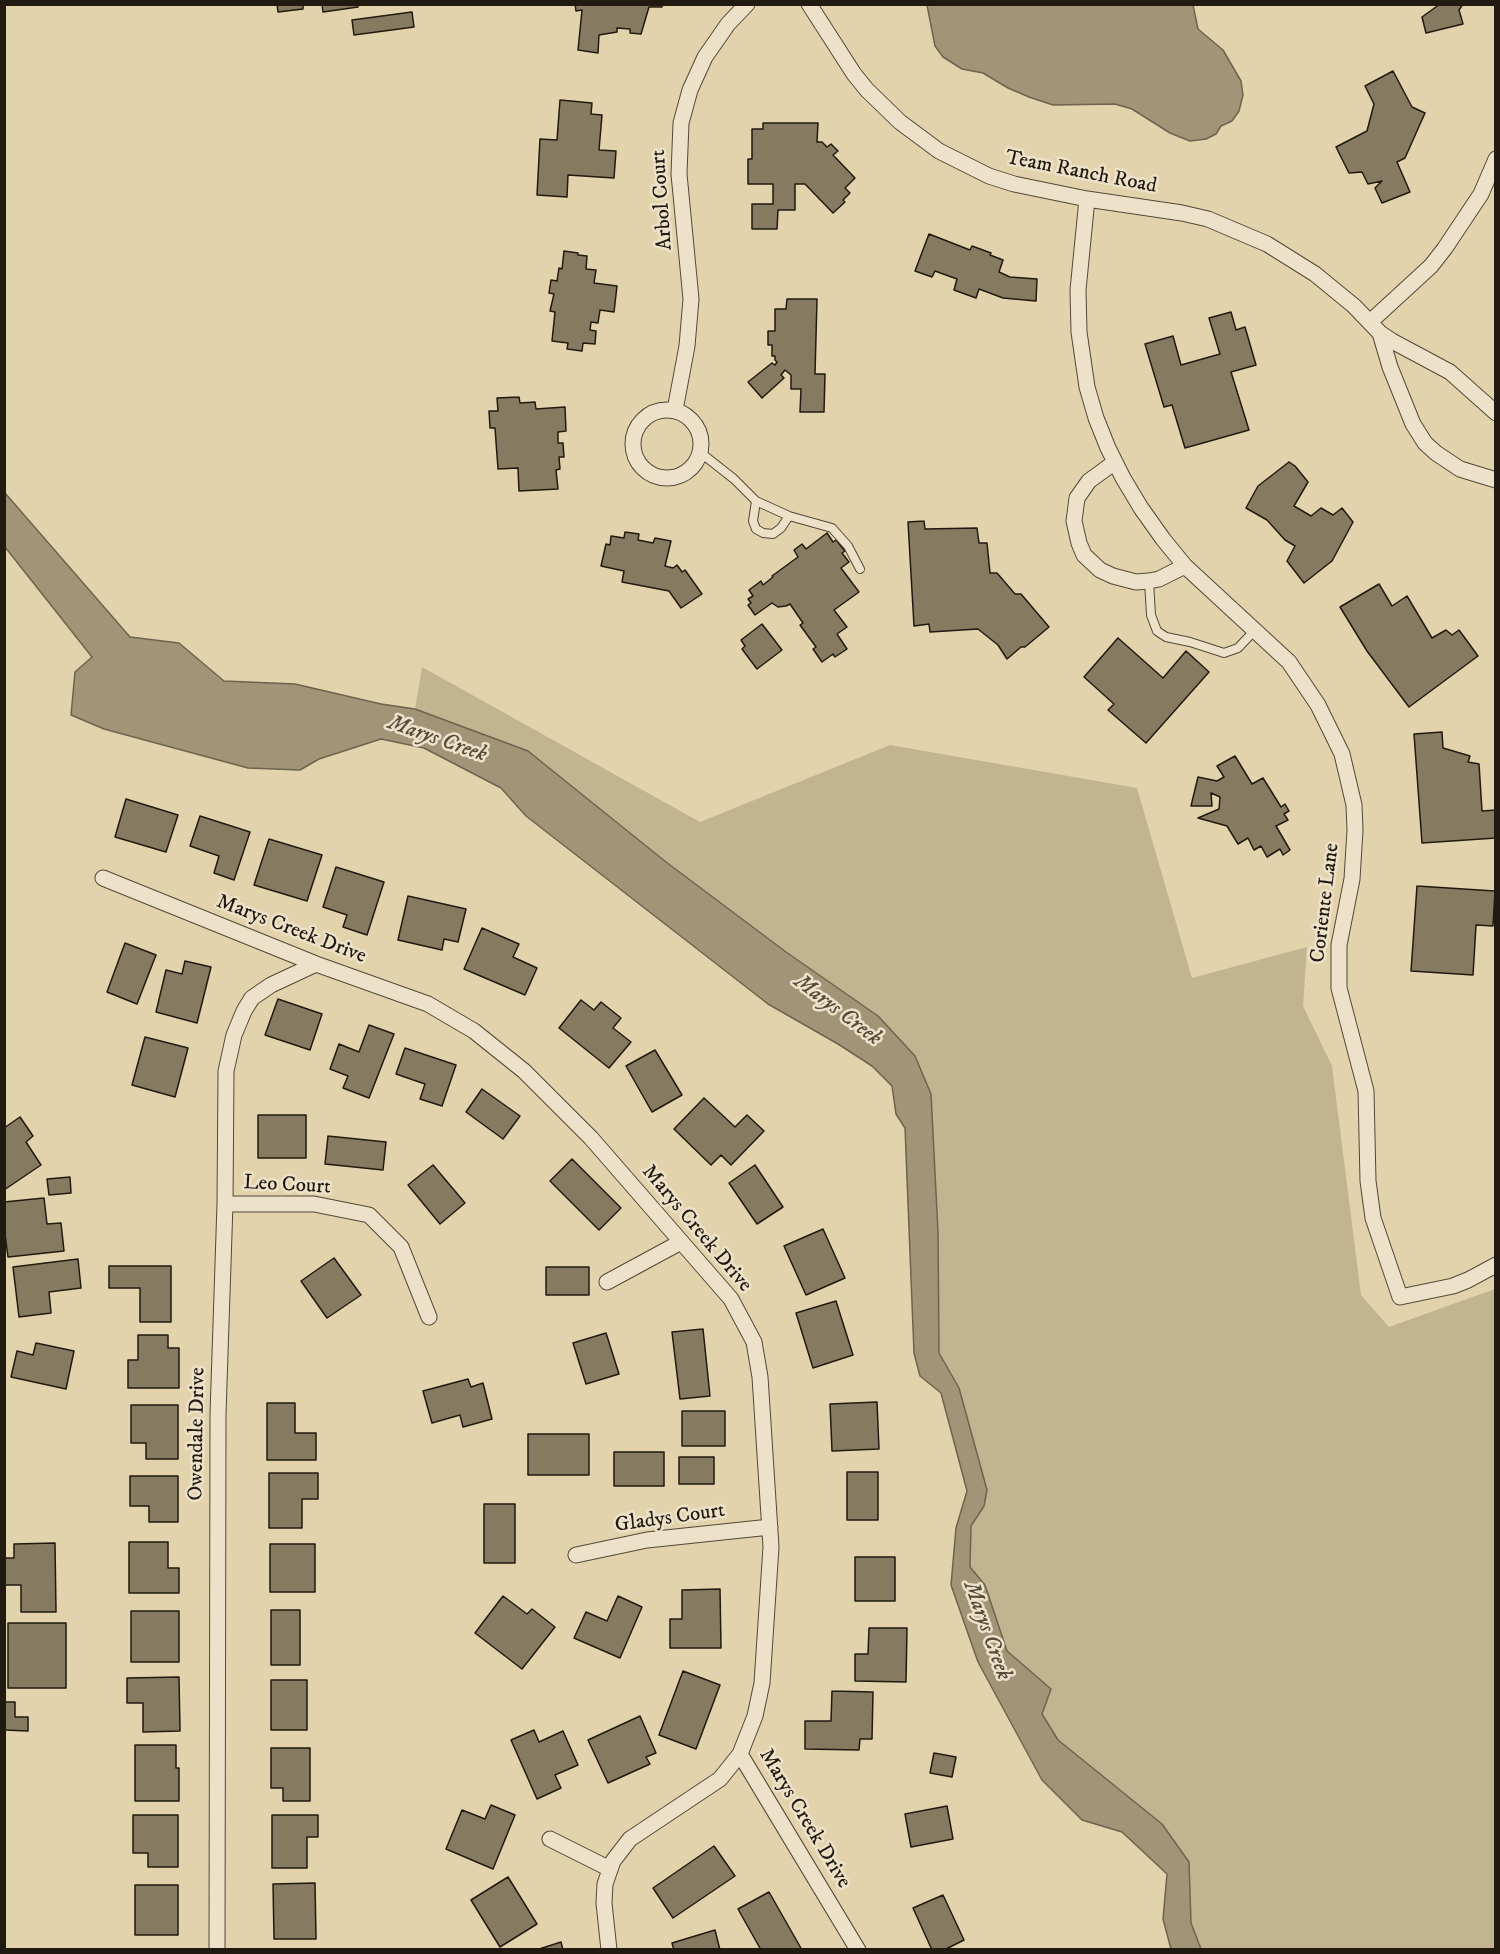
<!DOCTYPE html>
<html>
<head>
<meta charset="utf-8">
<style>
  body { margin:0 }
  #map { position:relative; width:1500px; height:1954px; overflow:hidden; background:#e3d3ac; font-family:"IM FELL DW Pica",serif }
  canvas { display:block }
  .frame { position:absolute; inset:0; border:6px solid #211a10; pointer-events:none }
</style>
</head>
<body>
<div id="map">
<canvas width="1500" height="1954"></canvas>
<div class="frame"></div>
</div>
<script>
const g = document.querySelector('canvas').getContext('2d');
g.lineJoin = 'round';
function paint(path, color) { g.fillStyle = color; g.fill(path, 'evenodd'); }
const shape = rows => new Path2D(rows.map(r => 'M' + r).join(''));
function trace(path, color, width, dash) { g.strokeStyle = color; g.lineWidth = width; g.lineCap = dash ? 'butt' : 'round'; g.setLineDash(dash || []); g.stroke(path); }
function label(font, color, halo, rows, align = 'center') {
  g.font = font + ' "IM FELL DW Pica",serif'; g.lineWidth = 5; g.setLineDash([]); g.textBaseline = 'middle'; g.strokeStyle = halo; g.fillStyle = color; for (const [text, x, y, turn = 0] of rows) {
    g.save(); g.translate(x, y); g.rotate((+turn || 0) * Math.PI / 180); g.textAlign = isNaN(turn) ? turn : align; if (halo) g.strokeText(text, 0, 0); g.fillText(text, 0, 0); g.restore();
  }
}
const green = shape([
  [422,667,700,822,890,745,1137,788,1192,978,1307,947,1303,1006,1332,1066,1361,1295,1389,1327,1495,1289,1495,1949,1201,1949,1191,1923,1189,1861,1162,1824,1058,1740,1042,1714,1051,1689,1007,1651,985,1585,970,1567,971,1526,984,1506,987,1489,959,1388,939,1353,938,1232,931,1094,878,1016,786,952,666,862,528,751,415,709]
]);
const water = shape([
  [927,5,1193,5,1198,29,1223,50,1241,81,1243,95,1239,111,1232,121,1221,126,1216,134,1206,139,1190,141,1170,133,1132,109,1115,104,1053,105,1029,97,1008,88,983,73,962,69,943,57,935,46,927,5],
  [5,493,130,637,179,643,224,681,295,684,381,704,415,709,528,751,666,862,786,952,878,1016,915,1056,931,1094,938,1232,939,1353,959,1388,987,1490,984,1506,971,1526,970,1567,985,1585,1007,1651,1051,1689,1042,1714,1058,1740,1162,1824,1189,1862,1191,1923,1201,1949,1171,1949,1163,1919,1167,1874,1122,1832,1082,1820,1042,1780,978,1662,951,1585,956,1528,967,1491,941,1393,920,1376,914,1353,905,1128,896,1114,892,1086,872,1066,838,1044,768,1004,526,816,501,788,424,748,381,739,319,759,300,770,248,768,104,729,71,715,75,672,92,657,5,547,5,493]
]);
const building = shape([
  [277,4,303,4,303,9,278,12,277,4],
  [322,4,358,4,358,7,323,12,322,4],
  [575,4,662,4,662,7,649,7,641,34,630,33,630,29,617,28,617,32,599,35,598,53,578,50,582,10,576,11,575,4],
  [1440,4,1463,4,1459,10,1463,24,1426,33,1422,17,1440,4],
  [412,12,414,27,354,35,352,20,412,12],
  [1393,71,1412,107,1425,113,1405,158,1397,162,1410,192,1382,203,1375,188,1382,181,1368,184,1362,172,1349,173,1336,147,1367,131,1374,104,1365,86,1393,71],
  [560,100,592,103,591,114,602,115,599,150,616,151,614,178,568,175,567,197,537,195,540,139,557,140,560,100],
  [763,123,818,123,817,142,822,142,827,147,831,144,838,151,833,155,855,178,845,188,850,193,843,200,845,202,833,213,805,184,795,184,795,210,778,210,777,229,752,229,752,204,773,204,773,184,748,184,748,159,752,159,752,129,763,129,763,123],
  [929,234,970,250,972,246,991,253,990,255,1003,260,999,272,1010,277,1037,279,1036,301,1003,298,979,289,976,298,954,290,957,279,935,271,932,277,915,271,929,234],
  [564,251,578,253,578,255,587,256,586,269,596,270,594,283,617,286,614,312,600,310,598,323,591,322,590,330,596,331,595,344,583,343,582,351,567,349,568,343,552,341,555,312,550,311,554,294,549,293,551,280,557,281,559,268,562,269,564,251],
  [787,299,817,299,815,374,825,374,824,412,800,412,801,389,791,389,791,375,785,370,781,375,784,378,762,398,748,382,772,363,775,365,777,362,775,360,775,356,772,356,772,345,768,345,768,331,775,331,775,309,786,309,787,299],
  [1231,312,1236,330,1245,327,1256,365,1231,372,1249,430,1185,448,1172,405,1164,407,1145,344,1173,336,1181,365,1220,354,1209,318,1231,312],
  [519,397,520,403,535,402,536,409,565,407,566,431,558,432,558,443,563,443,564,457,559,457,560,469,556,470,558,489,519,491,518,468,498,469,495,428,490,428,489,411,498,411,497,398,519,397],
  [1289,462,1295,466,1308,482,1294,506,1311,516,1321,508,1333,515,1342,508,1353,522,1332,561,1304,583,1287,561,1295,546,1285,540,1267,520,1246,508,1258,486,1289,462],
  [924,521,925,529,977,528,979,543,987,543,990,573,997,573,1015,594,1021,594,1049,627,1025,647,1021,647,1007,659,998,645,978,629,930,632,929,624,914,626,908,522,924,521],
  [625,532,639,534,638,540,653,543,655,538,671,541,665,566,673,568,677,565,682,572,685,570,702,594,681,608,669,591,622,582,624,571,601,566,606,544,610,545,611,536,624,538,625,532],
  [827,533,833,542,836,540,845,551,842,553,849,562,841,568,859,592,834,610,847,627,837,634,847,649,835,657,833,654,822,662,813,649,816,647,800,625,803,623,790,604,786,606,778,607,772,603,755,615,748,605,751,603,748,599,753,596,749,590,761,581,763,585,773,577,772,576,798,557,794,550,802,544,806,549,827,533],
  [1379,584,1392,606,1407,596,1432,638,1446,630,1452,635,1459,630,1478,656,1409,707,1367,651,1340,607,1379,584],
  [762,624,782,650,757,669,742,649,745,646,741,640,762,624],
  [1118,638,1163,678,1186,651,1209,672,1146,743,1108,710,1114,704,1084,677,1118,638],
  [1442,732,1443,748,1470,756,1468,762,1479,764,1482,811,1496,810,1496,838,1422,843,1414,734,1442,732],
  [1235,756,1252,784,1263,778,1281,807,1285,804,1289,811,1284,814,1288,820,1276,826,1290,850,1283,855,1280,849,1267,857,1261,846,1254,850,1248,838,1238,844,1227,826,1198,818,1219,809,1220,797,1211,793,1212,806,1191,806,1198,777,1217,781,1224,777,1217,766,1235,756],
  [126,799,178,815,166,852,115,837,126,799],
  [200,816,250,832,234,880,214,873,219,856,190,846,200,816],
  [269,839,322,855,307,901,254,885,269,839],
  [336,867,384,882,367,935,343,927,347,915,323,907,336,867],
  [1417,886,1495,891,1493,926,1476,925,1473,975,1411,971,1417,886],
  [408,896,466,909,458,942,444,939,442,950,398,940,408,896],
  [482,928,519,944,513,957,537,968,525,995,464,969,482,928],
  [125,943,156,955,137,1004,107,992,125,943],
  [185,961,211,967,197,1023,156,1012,166,970,182,974,185,961],
  [278,999,322,1014,310,1050,265,1035,278,999],
  [581,1000,594,1010,601,1002,621,1018,613,1028,631,1042,609,1068,559,1028,581,1000],
  [369,1025,394,1034,369,1098,343,1088,348,1076,330,1069,339,1044,359,1052,369,1025],
  [145,1037,188,1048,175,1097,132,1085,145,1037],
  [405,1048,456,1065,442,1106,420,1099,425,1084,396,1074,405,1048],
  [655,1050,682,1095,652,1112,626,1066,655,1050],
  [482,1089,520,1116,503,1139,466,1112,482,1089],
  [704,1098,735,1127,747,1115,764,1131,731,1165,721,1155,711,1165,674,1129,704,1098],
  [258,1115,306,1115,306,1158,258,1158,258,1115],
  [20,1117,33,1136,26,1142,41,1165,4,1190,4,1128,20,1117],
  [328,1136,386,1142,383,1170,325,1164,328,1136],
  [572,1159,621,1208,599,1230,550,1181,572,1159],
  [433,1165,465,1203,440,1224,408,1185,433,1165],
  [755,1165,783,1207,757,1224,729,1183,755,1165],
  [70,1177,71,1193,49,1195,47,1179,70,1177],
  [44,1198,47,1224,61,1223,64,1251,8,1257,4,1227,4,1202,44,1198],
  [823,1229,845,1278,806,1295,784,1246,823,1229],
  [334,1258,361,1295,327,1318,301,1281,334,1258],
  [78,1259,81,1288,49,1292,51,1313,19,1317,13,1267,78,1259],
  [109,1266,171,1266,171,1322,140,1322,140,1288,109,1288,109,1266],
  [546,1267,589,1267,589,1295,546,1295,546,1267],
  [836,1301,853,1355,813,1368,796,1313,836,1301],
  [703,1329,710,1396,680,1399,672,1332,703,1329],
  [606,1333,619,1374,586,1384,573,1343,606,1333],
  [138,1335,168,1335,168,1348,179,1348,179,1388,128,1388,128,1360,138,1360,138,1335],
  [36,1343,74,1351,66,1389,11,1377,17,1351,33,1355,36,1343],
  [468,1379,471,1387,483,1383,492,1419,463,1427,460,1415,432,1423,423,1391,468,1379],
  [877,1402,879,1449,832,1451,830,1404,877,1402],
  [267,1403,295,1403,295,1433,316,1433,316,1460,267,1460,267,1403],
  [131,1405,178,1405,178,1459,146,1459,146,1443,131,1443,131,1405],
  [682,1411,725,1411,725,1446,682,1446,682,1411],
  [528,1434,589,1434,589,1475,528,1475,528,1434],
  [614,1452,664,1452,664,1486,614,1486,614,1452],
  [679,1457,714,1457,714,1484,679,1484,679,1457],
  [847,1472,878,1472,878,1520,847,1520,847,1472],
  [269,1473,318,1473,318,1499,302,1499,302,1528,269,1528,269,1473],
  [130,1476,178,1476,178,1522,149,1522,149,1506,130,1506,130,1476],
  [484,1504,515,1504,515,1563,484,1563,484,1504],
  [129,1542,168,1542,168,1568,179,1568,179,1593,129,1593,129,1542],
  [55,1543,56,1612,21,1612,21,1585,4,1585,4,1558,14,1558,14,1544,55,1543],
  [270,1544,315,1544,315,1592,270,1592,270,1544],
  [855,1557,895,1557,895,1601,855,1601,855,1557],
  [720,1589,721,1648,670,1648,670,1619,682,1619,682,1590,720,1589],
  [503,1596,527,1614,532,1609,555,1627,522,1669,475,1633,503,1596],
  [618,1596,642,1607,620,1658,574,1638,586,1612,607,1621,618,1596],
  [271,1610,300,1610,300,1665,271,1665,271,1610],
  [131,1611,179,1611,179,1662,131,1662,131,1611],
  [8,1623,66,1623,66,1688,8,1688,8,1623],
  [869,1628,907,1628,906,1682,855,1681,855,1654,868,1654,869,1628],
  [683,1671,720,1685,696,1749,659,1735,683,1671],
  [179,1677,180,1731,143,1732,143,1703,127,1703,127,1678,179,1677],
  [271,1680,307,1680,307,1730,271,1730,271,1680],
  [832,1691,873,1692,872,1739,860,1739,859,1750,805,1749,805,1721,831,1721,832,1691],
  [4,1702,15,1702,15,1717,28,1717,28,1731,4,1730,4,1702],
  [640,1716,656,1753,646,1757,650,1764,608,1783,588,1740,640,1716],
  [534,1730,539,1742,563,1731,578,1765,555,1775,561,1788,537,1799,511,1740,534,1730],
  [135,1745,176,1745,176,1768,179,1768,179,1801,135,1801,135,1745],
  [271,1748,310,1748,310,1801,283,1801,283,1788,271,1788,271,1748],
  [934,1753,956,1757,952,1777,930,1773,934,1753],
  [491,1805,515,1815,493,1869,446,1849,462,1810,485,1819,491,1805],
  [947,1806,953,1839,911,1847,905,1814,947,1806],
  [133,1815,178,1815,178,1867,148,1867,148,1853,133,1853,133,1815],
  [272,1815,318,1815,318,1837,307,1837,307,1868,272,1868,272,1815],
  [714,1846,735,1876,673,1918,653,1888,714,1846],
  [508,1877,537,1924,500,1947,471,1900,508,1877],
  [315,1883,316,1939,274,1939,273,1884,315,1883],
  [135,1885,178,1885,178,1935,135,1935,135,1885],
  [769,1892,802,1950,761,1950,738,1909,769,1892],
  [943,1895,964,1940,944,1950,932,1950,913,1908,943,1895],
  [715,1930,720,1950,674,1950,672,1943,715,1930],
  [561,1942,563,1950,536,1950,561,1942]
]);
const service = shape([
  [701,453,734,479,756,501,789,516,832,528,848,546,860,569],
  [756,501,753,521,756,529,763,533,773,534,781,528,789,516],
  [1149,581,1151,615,1157,631,1166,637,1190,642,1224,653,1238,648,1255,630]
]);
const minor = shape([
  [809,4,854,74,867,90,900,122,939,151,989,176,1014,184,1087,199,1182,213,1208,219,1267,244,1315,274,1354,306,1380,333,1392,341,1450,372,1496,413],
  [1087,199,1078,290,1079,332,1087,387,1096,418,1108,448,1123,478,1141,508,1163,539,1185,566,1289,662,1318,705,1342,754,1354,805,1355,830,1352,879,1339,945,1339,988,1366,1091,1368,1181,1373,1218,1400,1297,1453,1286,1468,1280,1496,1265],
  [1370,322,1431,266,1445,248,1481,194,1496,159],
  [1380,333,1390,367,1413,424,1425,443,1436,453,1460,469,1496,480],
  '633 444a34 34 0 1 1 68 0a34 34 0 1 1-68 0Z',
  [675,410,687,346,691,299,679,174,681,123,690,90,705,57,728,24,747,4],
  [1115,462,1089,481,1077,498,1074,521,1079,543,1084,555,1100,570,1113,576,1136,582,1149,581,1159,579,1185,566],
  [103,878,316,964,428,1004,474,1031,524,1071,591,1138,731,1299,754,1342,760,1377,771,1547,762,1683,755,1716,740,1754,720,1779,630,1839,613,1861,605,1884,604,1903,609,1950],
  [225,1204,314,1204,369,1215,401,1247,429,1317],
  [607,1282,681,1242],
  [576,1555,647,1540,770,1527],
  [740,1754,858,1950],
  [550,1839,610,1869],
  [217,1950,218,1414,225,1204,226,1071,234,1035,244,1011,252,998,271,985,316,964]
]);
const streetNames = [
  ["Team Ranch Road",1081,173,11],
  ["Arbol Court",663,200,-94],
  ["Coriente Lane",1326,903,-83],
  ["Marys Creek Drive",291,930,21],
  ["Leo Court",287,1186,3],
  ["Marys Creek Drive",696,1229,50],
  ["Owendale Drive",198,1434,-89],
  ["Gladys Court",670,1519,-8],
  ["Marys Creek Drive",804,1819,59]
];
const waterNames = [
  ["Marys Creek",437,740,19],
  ["Marys Creek",837,1011,37],
  ["Marys Creek",986,1631,70]
];
paint(green, '#c2b491');
paint(water, '#a19477');
trace(water, '#6e634e', 1.5);
paint(building, '#867a61');
trace(building, '#211a10', 1.5);
trace(service, '#524837', 10);
trace(minor, '#524837', 17);
trace(service, '#ede2c9', 8);
trace(minor, '#ede2c9', 15);
label('21px', '#211a10', '#ede2c9', streetNames);
label('italic 22px', '#544b39', '#ede2c9', waterNames);
</script>
</body>
</html>
